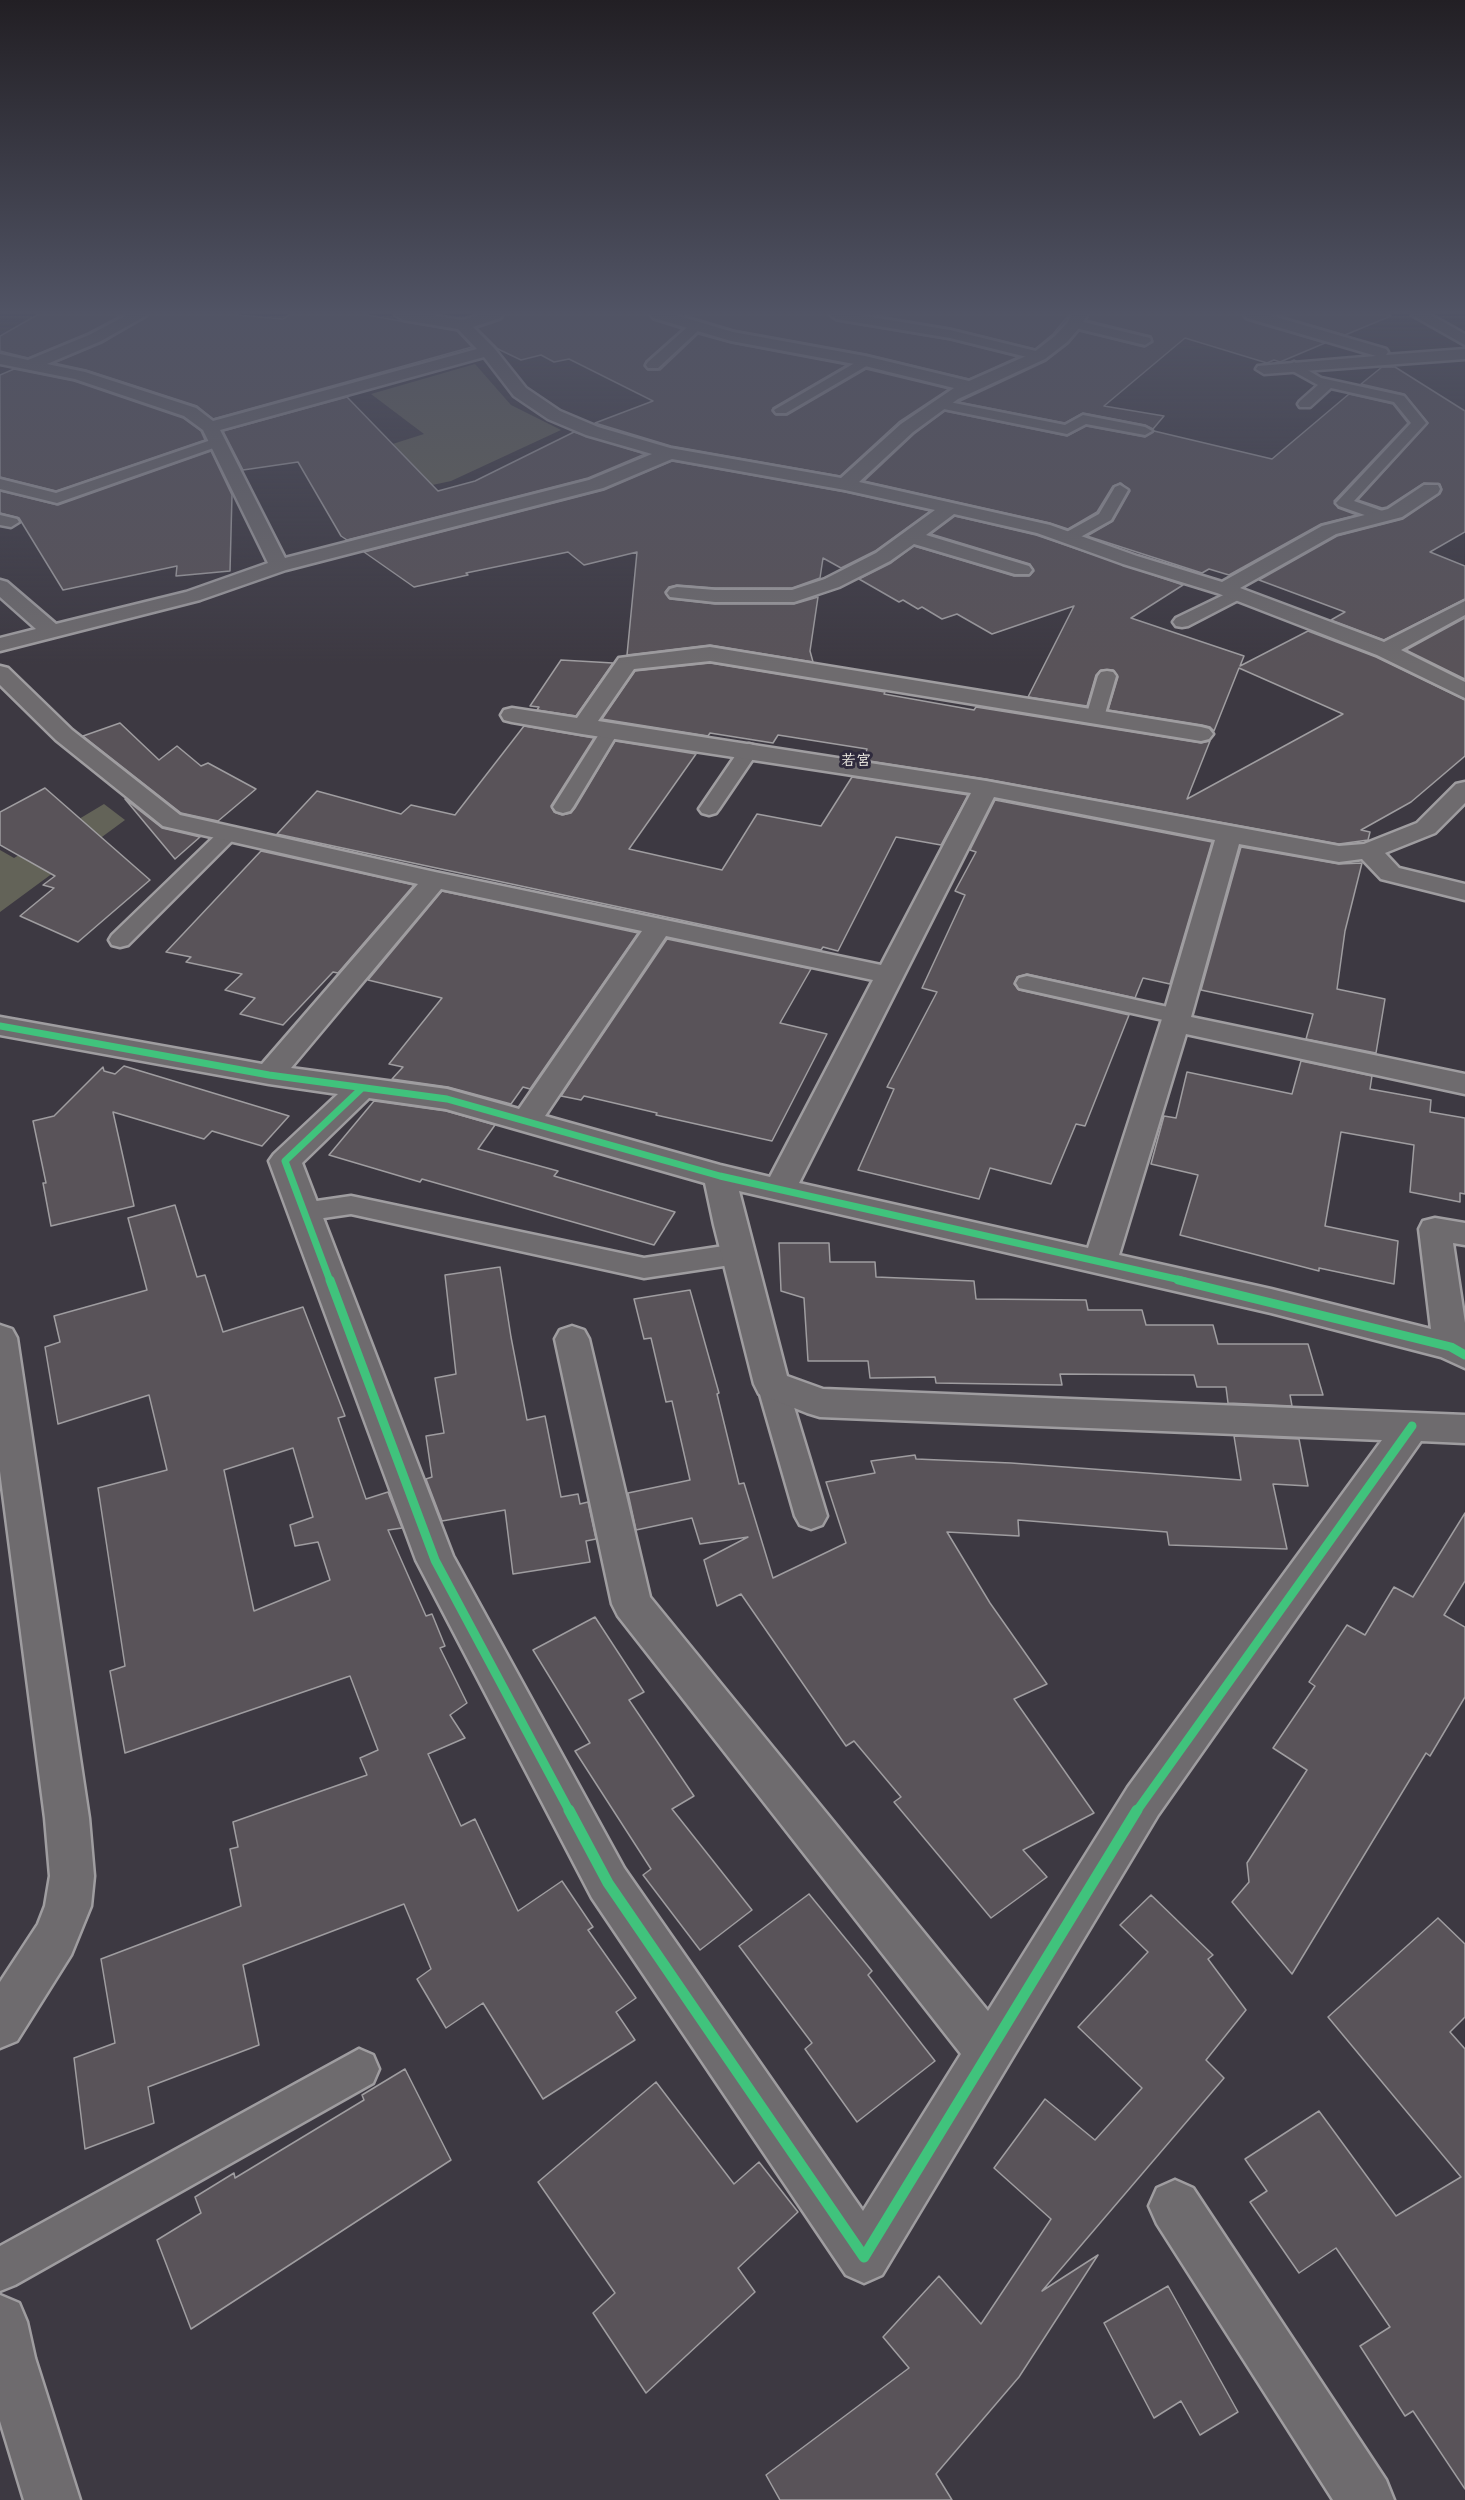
<!DOCTYPE html>
<html>
<head>
<meta charset="utf-8">
<style>
  body { margin:0 }
  canvas { display:block; background:#3d3942 }
</style>
</head>
<body>
<canvas width="1465" height="2500"></canvas>
<script>
const g = document.querySelector('canvas').getContext('2d');
g.lineJoin = 'round';
function paint(path, color) { g.fillStyle = color; g.fill(path, 'evenodd'); }
const shape = rows => new Path2D(rows.map(r => 'M' + r).join(''));
function trace(path, color, width, dash) { g.strokeStyle = color; g.lineWidth = width; g.lineCap = dash ? 'butt' : 'round'; g.setLineDash(dash || []); g.stroke(path); }
function label(font, color, halo, rows, align = 'center') {
  g.font = font + ' Delius,"Klee One",sans-serif'; g.lineWidth = 6; g.setLineDash([]); g.textBaseline = 'middle'; g.strokeStyle = halo; g.fillStyle = color; for (const [text, x, y, turn = 0] of rows) {
    g.save(); g.translate(x, y); g.rotate((+turn || 0) * Math.PI / 180); g.textAlign = isNaN(turn) ? turn : align; if (halo) g.strokeText(text, 0, 0); g.fillText(text, 0, 0); g.restore();
  }
}
const green = shape([
  [475,364,511,405,561,430,451,481,386,495,355,456,424,434,371,394],
  [104,804,125,820,0,912,0,850,14,858]
]);
const building = shape([
  [37,315,122,315,88,333,28,358,0,351,0,336,37,315],
  [149,315,238,315,283,319,289,315,367,315,457,331,472,347,213,419,197,406,86,370,54,363,102,343,149,315],
  [505,315,649,315,653,320,682,329,646,361,644,366,648,370,660,370,698,334,731,343,847,365,773,408,772,411,776,415,787,415,866,369,949,389,899,422,840,476,671,446,595,423,653,401,569,359,554,362,541,355,521,360,498,349,477,328,501,320,505,315],
  [684,315,828,315,836,321,950,340,1018,357,969,379,866,354,734,330,684,315],
  [873,315,1069,315,1053,334,1035,349,951,328,873,315],
  [1089,315,1242,315,1246,320,1325,343,1280,362,1274,360,1267,363,1185,338,1104,406,1164,416,1153,429,1145,425,1083,413,1065,423,958,402,1046,361,1068,344,1079,331,1144,347,1153,342,1151,336,1086,320,1089,315],
  [1277,315,1391,315,1391,316,1345,335,1277,315],
  [1382,367,1395,367,1465,411,1465,532,1430,552,1465,566,1465,599,1384,640,1331,620,1345,612,1259,580,1337,536,1403,519,1440,494,1442,490,1440,484,1424,483,1387,507,1382,508,1358,500,1428,423,1404,394,1361,384,1382,367],
  [14,369,74,381,183,418,201,431,205,440,56,491,0,477,0,375,14,369],
  [1349,394,1393,404,1408,423,1334,501,1338,508,1357,515,1321,524,1229,575,1209,569,1202,573,1087,536,1113,521,1130,491,1121,483,1113,486,1097,512,1068,529,1050,523,864,481,914,434,945,411,1067,436,1086,426,1145,437,1154,431,1272,459,1349,394],
  [347,397,438,491,475,481,574,432,645,454,588,478,347,540,341,536,298,462,243,470,223,431,347,397],
  [211,451,232,495,230,571,176,576,177,566,63,590,19,518,0,513,0,491,58,505,211,451],
  [672,461,845,492,930,511,875,551,841,568,823,558,820,578,792,588,715,588,677,585,669,587,665,592,670,599,715,604,794,604,818,597,810,651,813,662,710,645,627,655,637,552,584,565,568,552,466,573,468,575,414,587,364,552,604,490,672,461],
  [955,516,1036,535,1183,585,1131,618,1244,656,1240,666,1308,631,1376,657,1465,700,1465,756,1411,802,1361,830,1370,832,1368,840,1339,844,986,779,863,760,867,749,778,735,773,743,710,733,708,736,602,719,635,671,710,663,885,692,884,694,974,710,976,707,1201,743,1210,741,1187,799,1343,714,1239,668,1214,731,1210,727,1202,725,1108,710,1118,677,1113,670,1101,670,1096,675,1087,706,1028,697,1074,606,992,634,957,614,942,619,922,607,918,609,903,600,899,602,859,579,891,563,914,546,1014,576,1029,576,1034,571,1030,564,931,534,955,516],
  [1465,618,1465,679,1406,650,1465,618],
  [561,660,613,663,576,716,537,710,539,707,530,706,561,660],
  [120,723,159,760,177,746,201,766,208,763,256,789,218,821,181,813,83,736,120,723],
  [524,726,594,738,551,806,554,812,562,815,571,813,575,808,615,741,696,754,629,849,722,870,757,814,821,826,852,777,968,795,941,845,896,837,838,951,823,947,821,950,277,834,317,791,401,814,411,805,455,815,524,726],
  [45,788,150,880,78,942,20,916,54,888,43,885,55,876,0,845,0,812,45,788],
  [125,799,162,828,200,837,175,859,125,799],
  [995,800,1212,842,1170,984,1143,978,1135,998,1027,974,1017,977,1014,984,1019,990,1129,1015,1085,1126,1076,1124,1051,1184,990,1168,979,1199,858,1170,894,1089,887,1087,937,992,922,988,965,895,955,891,976,852,970,850,995,800],
  [1241,847,1339,864,1362,863,1345,931,1337,989,1385,999,1376,1053,1306,1039,1313,1014,1201,990,1241,847],
  [261,851,414,885,338,973,333,972,283,1025,240,1014,255,998,225,990,242,974,186,962,191,957,166,952,261,851],
  [442,891,638,933,530,1089,523,1087,511,1104,448,1087,392,1079,403,1067,389,1064,442,998,368,980,442,891],
  [667,939,811,969,780,1023,827,1034,772,1141,656,1115,657,1113,584,1096,581,1100,561,1096,667,939],
  [1301,1061,1372,1076,1370,1089,1431,1100,1430,1112,1465,1118,1465,1194,1460,1193,1460,1202,1410,1192,1414,1145,1341,1132,1325,1226,1398,1241,1394,1284,1319,1268,1319,1271,1180,1235,1198,1175,1151,1164,1164,1116,1176,1118,1187,1072,1292,1094,1301,1061],
  [124,1066,289,1116,262,1146,212,1131,204,1139,113,1112,134,1206,51,1226,43,1183,46,1183,33,1121,54,1116,103,1067,104,1071,115,1074,124,1066],
  [374,1101,446,1111,495,1125,478,1149,558,1171,554,1176,675,1212,654,1245,422,1179,420,1182,329,1155,374,1101],
  [175,1205,197,1277,205,1275,223,1332,303,1307,345,1416,338,1418,366,1499,388,1492,402,1528,388,1530,426,1616,432,1614,445,1646,440,1648,467,1703,450,1715,465,1738,428,1754,461,1826,475,1819,518,1911,562,1881,593,1927,588,1930,636,1998,616,2012,635,2040,543,2099,483,2003,446,2028,417,1979,431,1969,404,1904,243,1965,259,2045,148,2087,154,2123,85,2149,74,2058,115,2043,101,1959,241,1906,230,1849,238,1847,233,1822,367,1775,360,1758,378,1750,350,1676,125,1753,110,1671,125,1666,98,1488,167,1470,149,1395,58,1424,45,1347,60,1342,54,1316,147,1290,128,1218,175,1205],
  [293,1448,313,1517,290,1525,295,1546,318,1542,330,1580,254,1611,224,1470,293,1448],
  [779,1243,829,1243,830,1262,875,1262,876,1277,974,1281,976,1299,1086,1300,1088,1310,1142,1310,1146,1325,1213,1325,1218,1344,1308,1344,1323,1395,1290,1395,1292,1406,1228,1403,1226,1387,1197,1387,1194,1375,1060,1374,1062,1385,936,1383,935,1377,870,1378,868,1361,808,1361,804,1298,781,1291,779,1243],
  [500,1267,511,1337,527,1420,545,1416,561,1497,578,1494,580,1504,588,1502,596,1539,586,1541,590,1562,513,1574,505,1510,442,1521,426,1479,432,1477,426,1436,444,1433,435,1378,456,1374,445,1275,500,1267],
  [690,1290,719,1393,717,1394,739,1484,744,1483,773,1578,846,1543,826,1482,875,1473,871,1461,915,1455,916,1459,1011,1463,1241,1480,1234,1436,1299,1439,1308,1486,1273,1484,1287,1549,1169,1545,1167,1532,1018,1520,1019,1536,947,1532,990,1603,1047,1684,1014,1699,1094,1813,1023,1850,1047,1877,991,1918,894,1802,901,1797,854,1741,846,1746,741,1594,717,1606,704,1560,748,1537,700,1544,692,1518,636,1530,628,1493,690,1480,672,1401,666,1402,651,1338,644,1339,634,1299,690,1290],
  [1465,1513,1465,1581,1444,1615,1465,1627,1465,1697,1430,1756,1426,1753,1292,1974,1232,1902,1249,1882,1247,1863,1307,1770,1273,1748,1315,1686,1309,1682,1347,1625,1365,1635,1394,1587,1413,1597,1465,1513],
  [595,1617,644,1692,629,1700,694,1796,672,1809,752,1910,700,1950,643,1875,651,1869,575,1751,590,1743,533,1650,595,1617],
  [809,1894,872,1971,868,1975,935,2061,857,2122,805,2049,812,2043,739,1946,809,1894],
  [1151,1895,1213,1955,1208,1959,1246,2010,1206,2060,1224,2078,1042,2291,1098,2255,1019,2377,936,2474,952,2500,780,2500,766,2475,909,2368,883,2337,939,2276,981,2324,1051,2219,994,2168,1045,2099,1095,2140,1142,2088,1078,2027,1148,1952,1120,1925,1151,1895],
  [1438,1918,1465,1944,1465,2017,1450,2032,1465,2049,1465,2489,1413,2411,1405,2416,1360,2346,1390,2327,1336,2248,1299,2273,1250,2202,1267,2191,1245,2159,1319,2111,1396,2216,1461,2177,1328,2017,1438,1918],
  [405,2069,451,2160,191,2329,157,2240,201,2213,195,2197,234,2173,235,2178,364,2100,362,2095,405,2069],
  [656,2082,734,2184,759,2162,798,2212,738,2268,755,2292,646,2393,593,2313,615,2293,538,2182,656,2082],
  [1168,2286,1238,2412,1200,2435,1181,2401,1154,2418,1104,2323,1168,2286]
]);
const lane = shape([
  [830,315,859,315,950,330,1044,353,1046,356,1039,360,950,338,836,319,830,315],
  [1075,320,1150,338,1151,341,1145,345,1071,327,1069,324,1071,321,1075,320],
  [696,322,702,326,700,329,658,368,648,368,646,365,648,362,692,323,696,322],
  [865,357,872,361,870,364,786,413,776,413,774,410,865,357],
  [1294,362,1321,378,1404,396,1426,423,1354,501,1388,513,1390,516,1388,519,1376,519,1339,506,1336,503,1411,423,1394,402,1331,388,1310,407,1300,407,1298,404,1300,401,1318,385,1289,369,1287,366,1294,362],
  [939,400,1065,425,1083,415,1145,427,1152,431,1145,435,1086,424,1067,434,934,407,932,404,939,400],
  [217,438,224,442,222,445,57,503,0,489,0,479,56,493,217,438],
  [1120,485,1128,490,1111,520,1075,540,1063,540,1061,537,1063,534,1099,514,1115,487,1120,485],
  [0,515,17,519,19,522,11,527,0,525,0,515],
  [1236,589,1244,594,1242,598,1188,626,1182,627,1176,626,1173,622,1176,618,1236,589],
  [1107,671,1113,672,1116,676,1104,717,1102,721,1095,723,1088,721,1086,717,1098,676,1101,672,1107,671],
  [610,725,617,727,619,731,573,807,570,811,563,813,556,811,553,807,601,731,603,727,610,725],
  [749,744,756,746,759,750,719,809,716,813,709,815,702,813,699,809,742,746,749,744],
  [228,828,235,830,238,834,235,838,128,945,120,947,112,945,109,940,112,935,221,830,228,828],
  [1027,976,1177,1009,1185,1011,1189,1016,1185,1021,1177,1023,1019,988,1016,983,1019,978,1027,976],
  [351,1196,644,1258,737,1244,747,1247,751,1254,747,1261,737,1264,644,1278,351,1214,303,1221,294,1218,290,1212,294,1206,303,1203,351,1196],
  [772,1373,782,1376,787,1384,827,1516,822,1525,811,1529,800,1525,795,1516,757,1384,762,1376,772,1373],
  [359,2049,373,2055,379,2069,373,2083,15,2285,0,2291,0,2246,359,2049]
]);
const street = shape([
  [127,315,147,315,101,341,47,364,85,372,196,408,213,421,477,349,458,329,403,320,395,315,431,315,462,320,479,315,503,315,500,318,473,327,494,348,526,388,560,411,598,427,670,448,841,478,901,424,954,388,865,366,731,341,654,318,651,315,676,315,733,332,865,356,969,381,1033,353,1055,336,1068,322,1071,315,1087,315,1080,327,1067,342,1045,359,958,399,913,432,859,482,1050,525,1137,556,1222,582,1322,526,1388,509,1424,485,1438,485,1440,489,1438,493,1402,517,1336,534,1240,588,1384,642,1465,601,1465,615,1401,650,1465,682,1465,698,1377,655,1217,593,1123,564,1037,533,954,514,926,535,1029,566,1032,570,1029,574,1015,574,914,544,890,561,839,587,794,602,715,602,670,597,667,593,670,589,677,587,715,590,792,590,825,579,876,553,935,510,845,490,672,459,603,488,286,570,200,600,0,651,0,638,36,629,0,597,0,580,7,582,56,624,186,592,268,563,203,430,184,416,75,379,0,364,0,354,28,360,89,335,127,315],
  [484,357,514,396,548,419,586,435,652,454,589,480,285,558,220,430,484,357],
  [1244,315,1269,315,1386,349,1388,352,1386,355,1465,349,1465,359,1264,374,1256,369,1258,366,1376,356,1247,318,1244,315],
  [1412,315,1431,315,1465,334,1465,345,1412,315],
  [710,647,1201,727,1209,729,1213,734,1209,739,1201,741,710,661,634,669,598,721,986,781,1339,846,1364,844,1417,823,1456,784,1465,782,1465,803,1435,833,1385,853,1399,868,1465,884,1465,900,1381,879,1362,859,1339,862,1239,844,1191,1017,1465,1074,1465,1094,1186,1034,1119,1255,1271,1289,1431,1329,1419,1229,1423,1221,1435,1218,1465,1223,1465,1245,1453,1243,1465,1323,1465,1368,1441,1357,1271,1313,739,1191,787,1376,823,1389,1465,1415,1465,1443,1421,1441,1158,1815,882,2275,864,2283,846,2275,592,1898,416,1560,269,1161,274,1154,338,1094,269,1084,0,1035,0,1017,262,1064,418,884,163,826,56,740,0,685,0,666,8,668,72,730,180,815,435,872,881,965,971,793,582,734,512,722,504,720,501,715,504,710,512,708,577,718,619,658,710,647],
  [994,797,1215,840,1163,1016,1088,1248,799,1183,994,797],
  [441,889,642,931,519,1109,447,1089,291,1068,441,889],
  [666,936,873,980,770,1177,720,1165,545,1116,666,936],
  [369,1098,446,1109,705,1183,714,1225,754,1384,759,1394,807,1413,820,1417,1382,1440,1128,1787,988,2011,650,1597,589,1339,584,1330,572,1326,560,1330,555,1339,612,1604,618,1616,961,2054,863,2211,624,1868,453,1556,302,1163,369,1098],
  [0,1325,12,1329,17,1338,89,1818,94,1876,91,1906,71,1955,17,2041,0,2048,0,1982,38,1924,45,1906,50,1876,45,1818,0,1471,0,1325],
  [1175,2180,1193,2188,1386,2480,1394,2500,1333,2500,1157,2224,1149,2206,1157,2188,1175,2180],
  [0,2295,19,2303,27,2322,35,2358,80,2500,24,2500,0,2421,0,2295]
]);
const cyclewayFar2 = shape([
  [0,1026,269,1075,447,1099,720,1176,1185,1281],
  [330,1281,285,1161,361,1089]
]);
const cyclewayFar1 = shape([
  [330,1280,435,1560,570,1812],
  [1178,1280,1451,1347,1465,1355],
  [1136,1812,1412,1426]
]);
const cycleway = shape([
  [569,1810,608,1883,864,2257,1137,1810]
]);
const farNeighbourhoodnames = [
  ["若宮",856,761]
];
paint(green, '#636358');
paint(building, '#595359');
trace(building, '#9f9da0', 1.5);
trace(lane, '#9f9da0', 5);
trace(street, '#9f9da0', 5);
paint(lane, '#6e6b6e');
paint(street, '#6e6b6e');
trace(cyclewayFar2, '#40c37c', 7);
trace(cyclewayFar1, '#40c37c', 9);
trace(cycleway, '#40c37c', 11);
const sky = g.createLinearGradient(0, 0, 0, 665);
sky.addColorStop(0, '#221f24');
sky.addColorStop(0.47, '#515465');
sky.addColorStop(1, '#51546500');
g.fillStyle = sky;
g.fillRect(0, 0, 1465, 665);
label('bold 15px', '#f4f1e8', '#2f2a3d', farNeighbourhoodnames);
</script>
</body>
</html>
